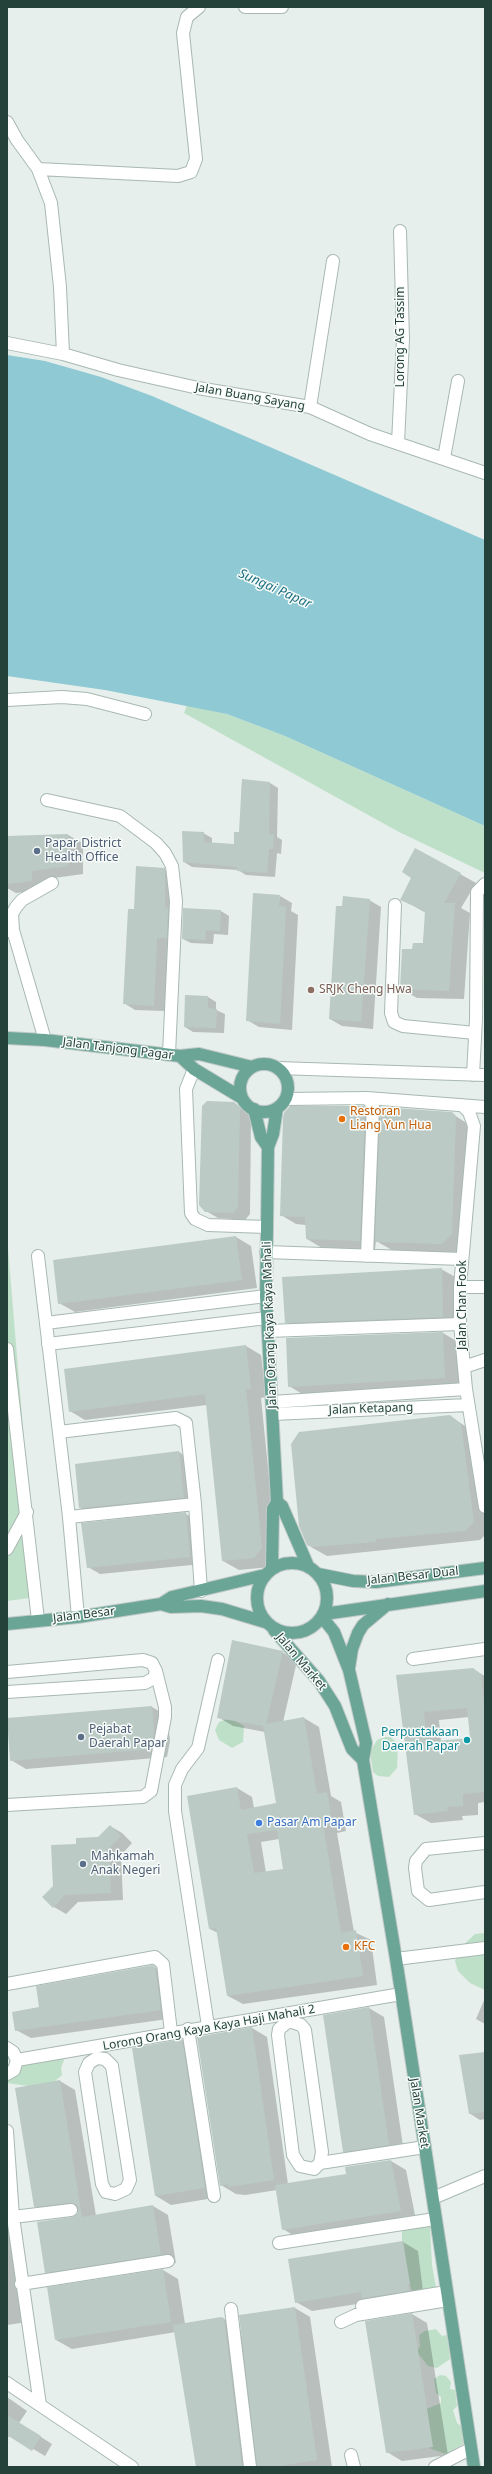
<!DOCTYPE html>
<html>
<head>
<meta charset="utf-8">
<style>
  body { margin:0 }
  #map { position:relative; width:492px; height:2474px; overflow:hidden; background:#e6efeb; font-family:"Noto Sans",sans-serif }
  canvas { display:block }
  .frame { position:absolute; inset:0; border:8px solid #24423a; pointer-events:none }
</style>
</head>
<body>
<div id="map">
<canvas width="492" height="2474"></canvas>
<div class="frame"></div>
</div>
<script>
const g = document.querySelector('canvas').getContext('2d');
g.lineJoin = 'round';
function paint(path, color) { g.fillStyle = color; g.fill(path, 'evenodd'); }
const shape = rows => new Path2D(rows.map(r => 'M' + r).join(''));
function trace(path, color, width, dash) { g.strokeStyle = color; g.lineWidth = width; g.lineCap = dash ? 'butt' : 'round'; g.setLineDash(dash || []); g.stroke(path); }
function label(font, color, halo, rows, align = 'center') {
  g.font = font + ' "Noto Sans",sans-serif'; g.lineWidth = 3; g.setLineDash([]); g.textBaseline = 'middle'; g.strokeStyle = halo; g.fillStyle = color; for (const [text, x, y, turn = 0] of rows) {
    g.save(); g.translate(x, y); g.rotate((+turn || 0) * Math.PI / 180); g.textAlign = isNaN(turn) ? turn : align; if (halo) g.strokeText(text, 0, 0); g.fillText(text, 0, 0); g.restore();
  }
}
const green = shape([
  [187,705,227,714,285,736,485,826,485,873,399,832,184,713],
  [7,1236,37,1597,7,1601],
  [230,1718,244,1726,243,1742,232,1748,219,1740,215,1730,219,1722],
  [384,1737,391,1737,398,1744,397,1768,389,1777,378,1776,373,1772,370,1752,377,1740],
  [485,1933,485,1990,470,1983,458,1971,455,1961,458,1950,475,1934],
  [21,2052,62,2052,64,2060,61,2068,62,2075,55,2081,36,2087,7,2083,7,2065,17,2060],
  [426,2222,430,2227,432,2265,438,2299,413,2297,402,2252,402,2230],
  [436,2329,442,2336,447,2335,450,2359,437,2368,428,2366,417,2352,420,2346,419,2335,425,2331],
  [440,2375,446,2376,451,2382,450,2389,455,2390,457,2406,453,2410,457,2423,462,2427,463,2444,446,2454,429,2448,424,2410,441,2403,441,2397,436,2393,434,2379]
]);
const water = shape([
  [7,355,45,361,101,377,152,396,485,540,485,826,285,736,227,714,105,690,7,676]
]);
const shadow = shape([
  [242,780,270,783,278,788,277,837,282,840,281,854,277,853,275,877,246,875,238,870,192,867,184,862,203,833,212,838,212,844,235,845,240,833],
  [68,835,83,843,83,874,47,879,47,889,16,893,7,888,7,837],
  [164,869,175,875,165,1011,135,1010,124,1003,135,910],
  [460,874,476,883,461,908,470,913,464,999,417,998,401,989,413,950,423,944,426,913,401,899],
  [280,896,292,903,291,911,298,915,292,1030,259,1027,247,1020],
  [369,900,381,907,373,1029,342,1026,330,1019,343,907],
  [221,911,229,916,228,935,214,934,213,944,191,943,183,939],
  [208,997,216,1002,216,1010,225,1014,224,1033,193,1032,185,1027],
  [233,1103,251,1115,250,1214,245,1220,218,1218,206,1211],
  [363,1107,381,1119,451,1113,471,1126,458,1253,392,1250,376,1241,375,1250,322,1248,307,1239,306,1225,296,1224,281,1215],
  [236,1237,251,1246,257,1288,75,1312,59,1303],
  [441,1269,457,1278,458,1325,301,1331,286,1322],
  [443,1333,458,1342,460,1387,304,1395,289,1386],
  [246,1346,261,1355,266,1397,261,1398,277,1557,270,1567,239,1570,223,1561,207,1405,85,1420,70,1411],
  [450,1416,477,1434,485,1499,485,1535,480,1540,327,1556,311,1547],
  [179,1452,191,1460,196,1504,93,1515,80,1508],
  [186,1514,198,1521,202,1564,100,1574,88,1567],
  [282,1652,297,1661,283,1722,304,1718,319,1727,331,1796,341,1802,346,1831,337,1833,354,1932,371,1940,377,1985,243,2004,228,1996,218,1933,210,1929,237,1788,252,1797,254,1808,277,1804,265,1732,233,1726,218,1717],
  [279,1839,285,1870,266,1873,261,1842],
  [472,1669,485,1676,485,1802,478,1803,478,1815,462,1816,463,1820,431,1823,415,1814,397,1676],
  [469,1717,471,1738,441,1742,439,1720],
  [152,1707,167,1716,170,1741,167,1757,26,1769,11,1760],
  [110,1826,122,1833,132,1843,121,1855,123,1900,78,1902,66,1914,54,1907,54,1886,77,1845,98,1838],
  [153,1966,168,1975,175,2018,31,2038,16,2030,40,2008],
  [485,1998,485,2024,476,2019],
  [369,2008,384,2017,404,2153,359,2160,344,2151],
  [252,2028,267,2037,288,2184,347,2175,391,2161,406,2170,416,2220,298,2238,283,2229,277,2190,245,2195,236,2194,221,2185],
  [182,2040,197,2049,220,2197,171,2205,156,2196],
  [485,2053,485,2119,480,2120,469,2113],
  [60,2081,75,2090,96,2216,153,2206,168,2215,176,2263,61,2281,46,2272,73,2218,79,2212,51,2215,35,2206],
  [7,2202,19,2209,29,2294,34,2321,7,2325],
  [403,2242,418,2251,424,2299,370,2302,312,2311,296,2302],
  [163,2270,178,2279,185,2324,224,2319,240,2328,241,2336,295,2308,310,2317,332,2467,197,2467,176,2332,72,2349,56,2340],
  [412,2314,427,2323,448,2455,402,2461,387,2452],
  [7,2397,27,2411,19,2423,52,2444,45,2456,10,2435,7,2439]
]);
const building = shape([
  [242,779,270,782,269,834,274,834,273,849,269,849,267,873,237,871,237,867,183,862,182,831,204,832,204,842,234,844,234,832,239,832],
  [68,834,68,866,32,871,32,881,7,884,7,836],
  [415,848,461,873,444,903,455,903,449,991,400,989,402,949,412,949,413,943,423,943,425,911,400,900,411,878,402,872],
  [136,866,165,868,165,907,168,908,167,938,157,938,154,1006,123,1004,128,909,134,909],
  [253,893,280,895,279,906,286,907,280,1024,246,1021],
  [343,896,370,899,361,1022,329,1019,336,906,342,906],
  [183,908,221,910,220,931,206,930,205,940,182,939],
  [185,995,208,996,208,1008,217,1009,216,1028,184,1027],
  [207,1101,234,1102,240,1107,238,1207,233,1213,205,1212,199,1205,202,1106],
  [290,1106,364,1106,365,1108,360,1241,306,1239,305,1217,280,1216,283,1118,284,1113],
  [380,1107,452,1112,456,1116,452,1234,442,1244,375,1242],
  [236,1236,242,1280,58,1304,53,1260],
  [442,1268,443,1317,285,1323,282,1277],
  [443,1332,445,1378,288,1387,286,1338],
  [246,1345,251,1389,246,1389,262,1548,254,1558,222,1561,205,1394,69,1412,64,1369],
  [450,1415,461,1424,474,1522,465,1531,376,1539,376,1542,311,1547,307,1545,299,1526,291,1444,299,1432],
  [179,1451,184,1498,79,1508,75,1464],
  [186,1512,190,1557,87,1568,81,1523],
  [232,1640,283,1651,266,1724,304,1717,317,1794,327,1792,332,1823,323,1824,341,1933,356,1930,363,1976,227,1996,216,1928,209,1929,187,1796,237,1787,241,1810,276,1803,263,1726,217,1718],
  [277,1830,283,1869,254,1873,247,1834],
  [473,1668,481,1674,485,1713,485,1792,463,1794,463,1806,447,1807,448,1811,414,1815,396,1675],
  [467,1708,470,1738,427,1742,424,1712],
  [152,1706,154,1732,151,1749,10,1761,7,1718],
  [110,1825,121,1836,109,1848,111,1893,65,1895,53,1908,42,1897,53,1886,51,1845,76,1844,76,1838,98,1837],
  [153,1965,155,1967,161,2010,15,2031,12,2012,39,2007,36,1986],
  [369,2007,389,2145,343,2152,323,2015],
  [252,2027,274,2180,228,2187,228,2184,220,2186,197,2037],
  [182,2039,205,2188,155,2196,132,2048],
  [485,2052,485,2112,469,2114,459,2055],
  [60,2080,82,2217,153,2205,161,2255,45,2273,37,2222,72,2217,78,2213,78,2209,77,2205,70,2203,34,2207,15,2088],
  [391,2160,401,2211,282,2230,275,2185,346,2174,345,2167],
  [403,2241,410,2284,408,2284,409,2291,362,2298,361,2292,295,2303,288,2259],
  [163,2269,171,2322,55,2340,47,2287],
  [295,2307,317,2460,273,2467,257,2467,239,2315],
  [412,2313,433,2447,386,2453,365,2321],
  [221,2317,224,2318,242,2467,196,2467,173,2325],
  [7,2415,41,2436,32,2451,7,2435]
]);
const minor = shape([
  [245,7,282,7],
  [7,122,17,140,38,169,51,203,60,287,63,354],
  [38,169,178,176,191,172,196,159,183,33,187,17,199,7],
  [7,343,63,354,118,370,198,388,310,407,370,434,485,473],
  [310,407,333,261],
  [398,443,403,339,400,231],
  [444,458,458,381],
  [7,700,62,697,87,699,145,714],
  [47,800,120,816,156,843,165,853,172,866,176,901,169,1054],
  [395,905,391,1013,394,1022,403,1026,475,1033],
  [13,930,12,914,16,907,22,900,52,883],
  [7,931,13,930,45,1040],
  [278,1068,485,1075],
  [194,1069,186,1089,191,1213,195,1219,208,1225,267,1227],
  [473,1075,476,1019,477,892,485,884],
  [367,1098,373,1106,367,1256],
  [286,1099,367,1098,485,1107],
  [462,1105,469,1112,474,1126,460,1287,460,1324,466,1389,485,1507],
  [266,1252,462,1259],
  [38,1256,69,1517,78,1617],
  [460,1287,485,1287],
  [46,1323,266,1296],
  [268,1331,460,1324],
  [48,1344,267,1318],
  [7,1349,38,1620],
  [464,1367,485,1360],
  [272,1402,466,1389],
  [273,1414,468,1405],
  [59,1432,176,1418,186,1423,195,1504,201,1591],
  [69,1517,195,1504],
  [7,1549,27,1512],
  [413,1659,485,1649],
  [7,1672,143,1660,152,1663,156,1671,154,1678,145,1683,7,1692],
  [7,1805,143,1797,151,1791,165,1717,165,1707,156,1671],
  [485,1843,426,1849,416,1861,415,1868,418,1891,429,1900,485,1892],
  [396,1959,485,1948],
  [7,1984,155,1957,163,1964,171,2032],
  [289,2021,301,2025,305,2030,322,2152,320,2163,314,2169,300,2166,293,2155,278,2035,279,2029,289,2021],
  [208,2026,175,1811,175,1785,182,1769,198,1748,218,1660],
  [188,2029,214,2196],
  [7,2048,13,2052,17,2060,14,2070,7,2074],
  [97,2058,105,2059,112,2066,130,2180,126,2189,115,2194,106,2192,102,2184,85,2072,89,2063,97,2058],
  [17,2060,401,1994],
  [7,2131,13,2217,40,2405],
  [320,2163,425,2147],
  [433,2198,485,2176],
  [13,2217,71,2210],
  [279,2243,435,2219],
  [21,2284,168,2261],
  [362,2306,446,2292],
  [231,2309,250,2467],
  [341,2322,356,2315,448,2300],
  [7,2383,132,2467],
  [351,2455,354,2467],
  [435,2467,470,2449]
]);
const major = shape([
  [7,1038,45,1040,180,1056,199,1054,252,1067],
  [180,1056,194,1069,242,1098],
  '240 1088a24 24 0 1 1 48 0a24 24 0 1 1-48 0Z',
  [254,1109,261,1137,268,1147],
  [277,1502,282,1506,308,1566],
  '257 1598a35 35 0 1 1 70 0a35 35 0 1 1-70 0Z',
  [272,1569,273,1509,277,1502,266,1296,267,1227,268,1147,273,1134,277,1108],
  [318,1574,353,1581,376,1582,485,1568],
  [161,1604,171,1607,201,1606,222,1609,265,1622],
  [324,1614,485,1591],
  [322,1617,334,1632,349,1670,366,1743,363,1760,396,1959,474,2467],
  [7,1624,78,1617,161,1604,172,1597,265,1575],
  [274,1630,319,1681,335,1706,352,1749,363,1760],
  [349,1668,352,1649,358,1633,363,1625,388,1604]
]);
const markers = [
  [37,851,4,"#5c6f8a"],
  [311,990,4,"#8d6e63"],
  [342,1119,4,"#e8710a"],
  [81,1737,4,"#5c6f8a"],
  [467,1740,4,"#0f9aa8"],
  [259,1823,4,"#3f7fe0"],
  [83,1864,4,"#5c6f8a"],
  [346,1947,4,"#e8710a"]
];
const streetNames = [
  ["Lorong AG Tassim",401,337,-90],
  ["Jalan Buang Sayang",250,397,10],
  ["Jalan Tanjong Pagar",118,1049,7],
  ["Jalan Chan Fook",463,1305,-90],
  ["Jalan Orang Kaya Kaya Mahali",270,1325,-92],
  ["Jalan Ketapang",371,1409,-2],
  ["Jalan Besar Dual",413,1576,-6],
  ["Jalan Besar",84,1615,-7],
  ["Jalan Market",301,1662,50],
  ["Lorong Orang Kaya Kaya Haji Mahali 2",209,2028,-10],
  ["Jalan Market",419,2113,81]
];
const serviceNames = [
  ["Papar District",45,844],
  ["Health Office",45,858],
  ["Pejabat",89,1730],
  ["Daerah Papar",89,1744],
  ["Mahkamah",91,1857],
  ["Anak Negeri",91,1871]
];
const educationNames = [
  ["SRJK Cheng Hwa",319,990]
];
const foodNames = [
  ["Restoran",350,1112],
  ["Liang Yun Hua",350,1126],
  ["KFC",354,1947]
];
const cultureNames = [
  ["Perpustakaan",459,1733],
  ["Daerah Papar",459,1747]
];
const shopNames = [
  ["Pasar Am Papar",267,1823]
];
const waterNames = [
  ["Sungai Papar",275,589,24]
];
paint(green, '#bfe0c8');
paint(water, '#8ec9d4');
paint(shadow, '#0003');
paint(building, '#bbcac4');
trace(minor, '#a8b8b2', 14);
trace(major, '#c2cac8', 14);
trace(minor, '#fff', 12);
trace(major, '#6aa596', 12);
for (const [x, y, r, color] of markers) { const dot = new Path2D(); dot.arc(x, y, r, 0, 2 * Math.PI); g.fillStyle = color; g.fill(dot); trace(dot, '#f7fbf9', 1.5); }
label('12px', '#24423a', '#f7fbf9', streetNames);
label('12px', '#4e5e75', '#f7fbf9', serviceNames, 'left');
label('12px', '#785e54', '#f7fbf9', educationNames, 'left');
label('12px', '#c56008', '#f7fbf9', foodNames, 'left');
label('12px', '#0d838f', '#f7fbf9', cultureNames, 'right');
label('12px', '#366cbe', '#f7fbf9', shopNames, 'left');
label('italic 13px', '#1c6f80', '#f7fbf9', waterNames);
</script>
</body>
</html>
